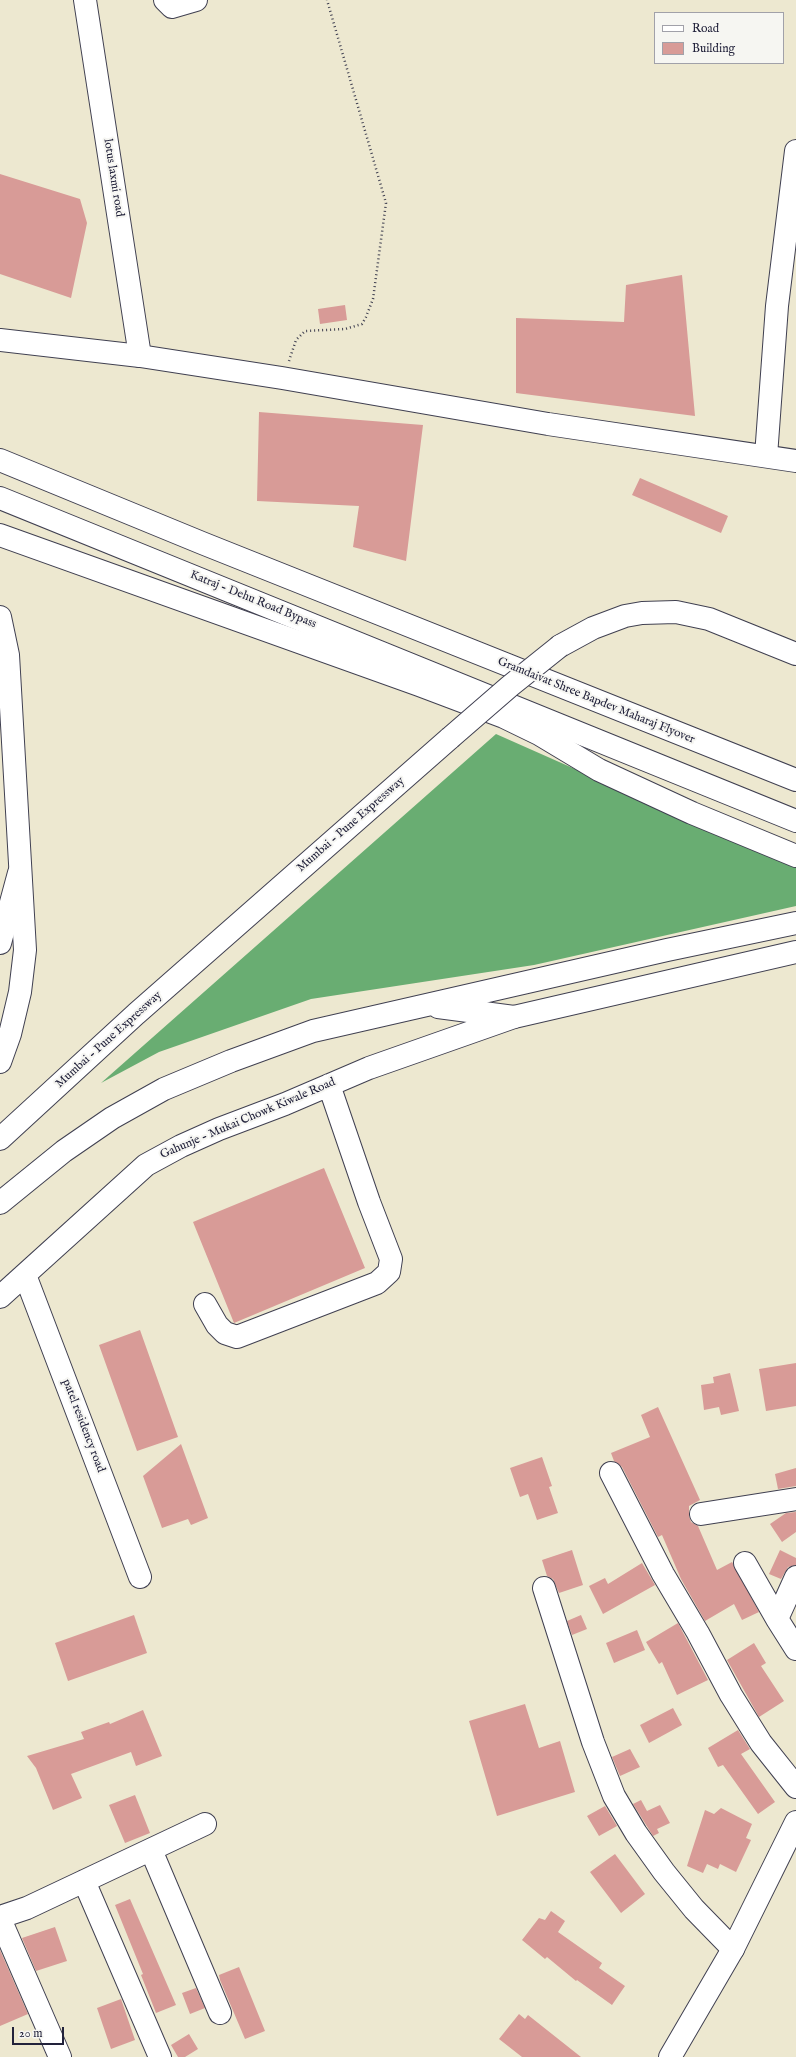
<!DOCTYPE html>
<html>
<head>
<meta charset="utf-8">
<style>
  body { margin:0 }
  #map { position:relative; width:796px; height:2057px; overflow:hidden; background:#ede8d0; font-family:"IM FELL English",serif }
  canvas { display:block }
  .legend { position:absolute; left:654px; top:12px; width:130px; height:52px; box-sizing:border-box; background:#f6f6f2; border:1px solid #a1a1a9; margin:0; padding:5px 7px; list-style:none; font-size:12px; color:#22223b }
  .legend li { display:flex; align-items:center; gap:8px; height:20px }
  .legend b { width:20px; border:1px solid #a1a1a9 }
  .scale { position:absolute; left:12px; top:2027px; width:52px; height:18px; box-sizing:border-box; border:2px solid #22223b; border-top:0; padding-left:5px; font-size:12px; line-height:14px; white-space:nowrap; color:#22223b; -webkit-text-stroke:3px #f6f6f2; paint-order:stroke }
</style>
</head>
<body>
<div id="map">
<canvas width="796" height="2057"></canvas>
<ul class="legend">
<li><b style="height:5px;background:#fff"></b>Road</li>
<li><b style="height:11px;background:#d89b97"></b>Building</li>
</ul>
<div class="scale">20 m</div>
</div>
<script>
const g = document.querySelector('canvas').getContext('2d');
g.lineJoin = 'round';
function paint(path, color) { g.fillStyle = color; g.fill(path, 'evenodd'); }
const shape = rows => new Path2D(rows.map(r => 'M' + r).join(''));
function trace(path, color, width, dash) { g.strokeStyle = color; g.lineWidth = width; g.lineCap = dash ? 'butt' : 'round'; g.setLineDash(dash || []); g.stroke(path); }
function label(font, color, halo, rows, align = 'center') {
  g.font = font + ' "IM FELL English",serif'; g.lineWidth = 4; g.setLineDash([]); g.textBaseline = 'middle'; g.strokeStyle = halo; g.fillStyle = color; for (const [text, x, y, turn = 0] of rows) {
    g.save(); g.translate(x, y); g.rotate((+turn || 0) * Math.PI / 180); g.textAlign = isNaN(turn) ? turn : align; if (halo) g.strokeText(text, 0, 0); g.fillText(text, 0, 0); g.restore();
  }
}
const forest = shape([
  [496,734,796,867,796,906,534,965,311,999,159,1052,101,1083]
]);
const building = shape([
  [0,174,80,199,87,223,71,298,0,274],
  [682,275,695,416,516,393,516,318,624,322,626,285],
  [345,305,347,320,320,324,318,309],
  [259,412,423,425,406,561,353,547,359,506,257,501],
  [640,478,728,516,721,533,632,495],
  [324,1168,365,1268,234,1323,193,1222],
  [140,1330,178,1437,137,1451,99,1345],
  [796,1363,796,1406,766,1411,759,1369],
  [730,1373,739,1411,721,1415,719,1407,704,1410,701,1385,714,1383,713,1377],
  [658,1407,700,1500,689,1506,689,1516,691,1522,698,1526,717,1570,732,1562,759,1612,742,1620,734,1604,705,1621,681,1579,662,1535,658,1537,622,1467,614,1461,611,1453,650,1437,641,1415],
  [181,1444,208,1518,191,1525,188,1519,162,1528,143,1476],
  [542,1457,552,1486,549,1487,558,1513,537,1520,528,1494,520,1497,510,1468],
  [796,1468,796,1486,778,1489,775,1474],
  [796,1512,796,1532,782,1542,770,1524,786,1513],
  [572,1550,583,1585,559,1593,553,1579,547,1576,542,1560],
  [780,1550,796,1558,796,1565,788,1567,781,1579,769,1574],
  [642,1563,655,1585,603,1614,589,1586,605,1578,608,1584],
  [134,1615,147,1653,68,1681,55,1643],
  [581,1615,587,1629,572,1635,567,1621],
  [678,1623,708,1680,677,1695,662,1662,659,1664,646,1642],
  [637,1630,645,1650,614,1663,606,1643],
  [754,1643,766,1663,761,1666,784,1701,759,1717,727,1660],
  [525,1704,539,1748,560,1741,575,1792,497,1816,469,1721],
  [673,1708,682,1725,649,1743,640,1725],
  [143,1710,162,1756,136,1766,131,1752,71,1774,82,1798,53,1810,36,1768,27,1756,84,1739,81,1732,109,1722,110,1724],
  [738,1730,750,1749,741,1754,775,1802,758,1814,723,1765,718,1767,708,1748],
  [630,1749,640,1767,620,1776,612,1757],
  [135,1795,150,1833,125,1843,109,1805],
  [641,1800,647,1811,660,1805,670,1823,657,1829,659,1833,653,1836,633,1804],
  [605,1806,617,1826,599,1836,587,1816],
  [721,1808,752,1824,746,1838,751,1840,736,1872,720,1864,718,1869,707,1864,703,1873,687,1866,705,1810,714,1814],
  [615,1854,645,1894,621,1913,590,1872],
  [130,1899,176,2005,156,2013,141,1975,143,1974,115,1905],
  [551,1911,565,1921,558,1932,602,1963,599,1968,625,1986,612,2005,577,1980,576,1981,547,1957,545,1959,522,1940,539,1918,545,1920],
  [55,1927,67,1961,36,1971,22,1938],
  [0,1950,28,2014,0,2026],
  [239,1967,265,2031,245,2039,220,1980,219,1975],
  [196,1988,205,2008,190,2014,182,1993],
  [121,1999,135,2040,111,2049,97,2008],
  [519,2014,525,2019,528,2015,581,2057,522,2057,499,2039],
  [189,2034,198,2049,185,2057,178,2057,171,2045]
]);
const path = shape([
  [289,361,296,340,305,331,345,329,362,324,366,317,373,299,386,203,327,0]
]);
const minor = shape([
  [85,0,140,356],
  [165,0,172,7,196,0],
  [766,456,777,306,796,151],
  [0,943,19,873],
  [25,1275,140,1577],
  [0,1297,146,1165,181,1146,219,1129,285,1104,369,1068,514,1017,796,952],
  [205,1304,217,1325,225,1333,237,1337,377,1283,389,1272,391,1259,369,1202,329,1085],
  [611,1473,663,1574,698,1633,731,1695,761,1743,796,1787],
  [701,1514,796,1499],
  [745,1563,777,1619,796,1649],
  [544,1588,593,1742,614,1796,636,1833,664,1872,694,1909,733,1949],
  [777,1619,796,1577],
  [151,1850,220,2013],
  [84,1881,160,2057],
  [0,1917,27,1908,205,1824],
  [0,1919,60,2057]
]);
const major = shape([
  [0,340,140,356,282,378,548,424,796,461],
  [0,535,419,685,504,717,539,734,599,770,692,813,796,856],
  [670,2057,733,1949,796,1822]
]);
const highway = shape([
  [0,460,202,543,796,780],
  [0,498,796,821],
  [0,617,8,655,25,950,20,992,10,1034,0,1062],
  [560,646,593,628,625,616,642,613,676,612,709,619,796,654],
  [438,1007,514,1017],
  [0,1139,136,1014,450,738],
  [0,1203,64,1151,112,1118,164,1089,231,1061,313,1031,667,950,796,923]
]);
const highwayBridge = shape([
  [450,738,510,686,560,646]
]);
const streetNames = [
  ["lotus laxmi road",113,178,81],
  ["Katraj - Dehu Road Bypass",253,600,22],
  ["Gramdaivat Shree Bapdev Maharaj Flyover",596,701,22],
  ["Mumbai - Pune Expressway",351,825,-41],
  ["Mumbai - Pune Expressway",109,1040,-42],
  ["Gahunje - Mukai Chowk Kiwale Road",248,1119,-23],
  ["patel residency road",83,1426,69]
];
paint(forest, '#69ad72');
paint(building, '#d89b97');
trace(minor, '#404051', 24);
trace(major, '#404051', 24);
trace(highway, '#404051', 24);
trace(path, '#404051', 2.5, [1, 3]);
trace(minor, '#fff', 22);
trace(major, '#fff', 22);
trace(highway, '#fff', 22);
trace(highwayBridge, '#404051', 24, []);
trace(highwayBridge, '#fff', 22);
label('12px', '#22223b', '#f6f6f2', streetNames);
</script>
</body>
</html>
